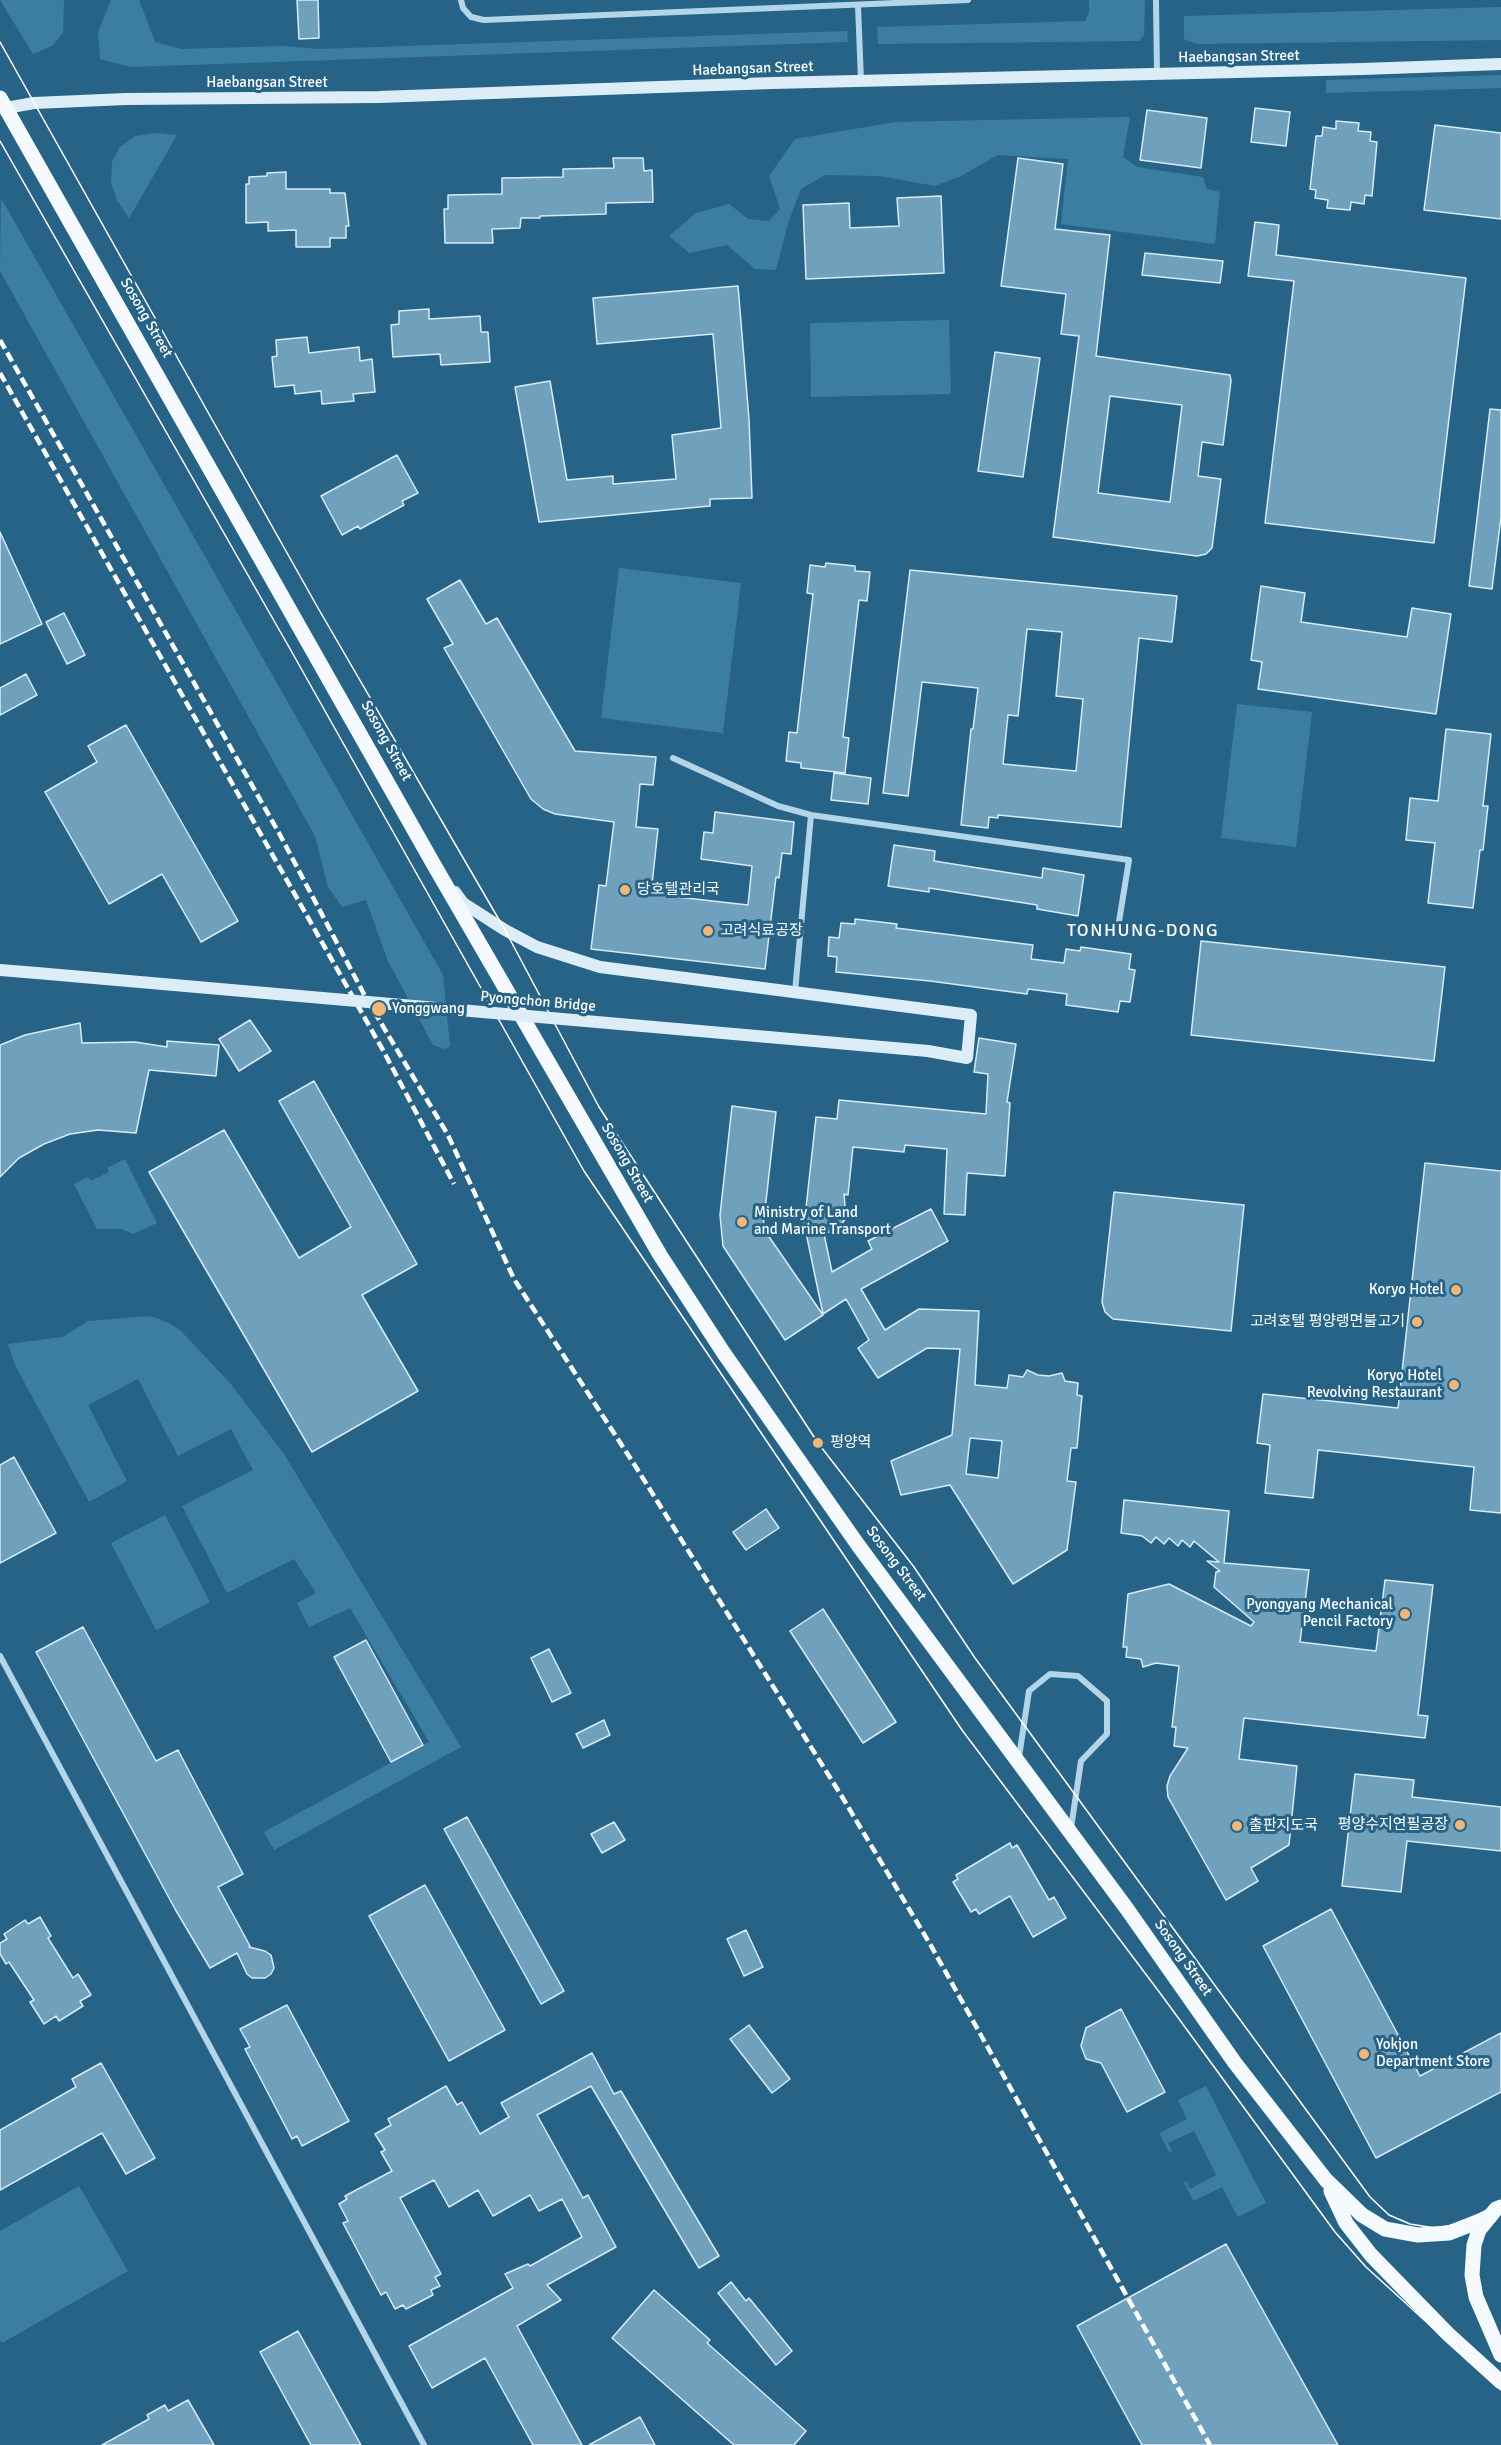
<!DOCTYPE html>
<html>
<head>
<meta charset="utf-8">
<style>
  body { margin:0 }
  canvas { display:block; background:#276386 }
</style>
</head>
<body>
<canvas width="1501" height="2445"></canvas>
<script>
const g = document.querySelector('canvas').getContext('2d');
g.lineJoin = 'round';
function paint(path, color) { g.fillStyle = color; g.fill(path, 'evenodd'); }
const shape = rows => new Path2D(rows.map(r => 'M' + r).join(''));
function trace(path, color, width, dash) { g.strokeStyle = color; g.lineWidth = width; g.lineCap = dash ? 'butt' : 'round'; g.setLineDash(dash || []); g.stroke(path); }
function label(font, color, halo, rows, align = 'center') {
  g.font = font + ' Signika,"Noto Sans KR",sans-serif'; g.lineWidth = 6; g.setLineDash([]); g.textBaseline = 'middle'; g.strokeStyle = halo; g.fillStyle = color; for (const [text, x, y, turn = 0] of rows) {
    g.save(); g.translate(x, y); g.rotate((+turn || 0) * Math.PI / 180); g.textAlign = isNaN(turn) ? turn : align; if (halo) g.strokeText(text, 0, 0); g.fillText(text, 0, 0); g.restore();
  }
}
const green = shape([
  [0,0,64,0,63,33,52,46,33,54],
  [111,0,139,0,155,42,181,49,282,46,319,49,847,31,848,42,131,67,100,59,98,32],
  [1089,0,1145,0,1144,35,1139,41,878,44,877,27,1085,21,1089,13],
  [1501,7,1501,40,1197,44,1184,39,1184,16],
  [1501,75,1501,88,1326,93,1326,80],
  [1130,117,1123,157,1137,167,1203,177,1207,189,1220,192,1215,244,1061,224,1068,159,998,155,961,176,935,186,880,176,825,175,801,189,788,223,776,270,755,269,727,245,689,253,669,236,696,213,729,204,748,219,769,221,780,209,769,176,795,139,896,122],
  [158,133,177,135,129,218,117,200,111,182,112,162,120,147,135,136],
  [1,198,443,975,450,1046,445,1049,433,1045,388,961,366,900,342,907,328,887,315,836,0,271],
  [949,320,951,394,811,397,810,323],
  [619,568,741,583,723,733,601,718],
  [1237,704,1312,712,1296,847,1221,838],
  [125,1159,157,1223,133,1234,121,1229,97,1229,74,1184,88,1177,91,1181,109,1172,107,1168],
  [150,1316,169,1323,180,1330,230,1383,284,1454,461,1747,274,1850,264,1832,429,1742,350,1608,309,1627,297,1603,316,1593,294,1559,227,1593,182,1506,253,1470,231,1429,178,1456,138,1379,88,1405,127,1481,89,1502,15,1365,8,1344,63,1337,88,1321],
  [165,1515,210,1602,156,1630,111,1543],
  [1206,2086,1266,2203,1238,2217,1222,2187,1193,2201,1184,2182,1186,2181,1190,2189,1216,2175,1194,2131,1168,2143,1172,2151,1169,2152,1159,2133,1187,2119,1178,2100],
  [79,2186,128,2271,2,2343,0,2340,0,2231]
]);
const building = shape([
  [297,0,318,0,319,38,299,39,297,0],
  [1255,108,1290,112,1286,146,1251,142,1255,108],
  [1147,110,1207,118,1201,168,1140,160,1147,110],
  [1336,121,1359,123,1358,131,1371,132,1370,141,1377,142,1372,196,1365,195,1364,204,1351,202,1350,210,1327,208,1328,200,1315,198,1316,190,1310,189,1316,136,1322,136,1323,127,1336,129,1336,121],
  [1435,125,1501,133,1501,219,1424,210,1435,125],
  [613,158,643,158,644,171,652,170,653,202,606,203,606,214,540,216,540,218,521,218,520,228,492,229,493,243,445,243,444,209,448,209,448,195,502,194,502,178,563,177,563,169,614,168,613,158],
  [1018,158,1063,164,1055,229,1110,235,1096,356,1230,375,1231,381,1223,445,1202,442,1198,476,1221,479,1212,548,1206,554,1197,556,1053,537,1079,336,1061,334,1066,294,1001,286,1018,158],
  [1110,396,1182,405,1170,502,1098,493,1110,396],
  [286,172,286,189,330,189,330,193,345,193,349,226,346,226,346,238,330,238,330,247,296,247,296,230,268,231,268,222,246,223,246,184,249,184,249,177,267,176,267,173,286,172],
  [941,196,944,273,806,279,803,205,849,203,850,228,899,226,897,198,941,196],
  [1255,222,1279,225,1276,255,1466,278,1434,543,1265,523,1294,281,1248,276,1255,222],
  [1145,253,1223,261,1220,283,1142,275,1145,253],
  [738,286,749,419,752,498,710,499,710,506,539,522,515,387,550,381,567,480,613,476,613,484,676,479,672,435,721,428,713,334,597,344,593,298,738,286],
  [429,309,429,319,480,316,481,332,488,332,490,362,441,365,440,354,393,357,391,325,399,324,399,311,429,309],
  [307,337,309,353,359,347,360,361,372,359,375,392,353,394,354,401,322,404,321,391,295,394,294,385,275,387,272,357,277,356,276,340,307,337],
  [995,352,1040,358,1023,477,978,471,995,352],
  [1490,409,1501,410,1501,517,1492,589,1469,586,1490,409],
  [397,455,418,493,402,501,404,505,360,529,358,526,342,535,321,496,397,455],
  [0,532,42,624,0,644,0,532],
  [826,563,855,566,855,571,870,572,867,601,859,600,843,737,849,738,845,773,801,768,801,763,786,761,789,732,797,733,813,594,807,593,810,565,825,567,826,563],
  [910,570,1177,596,1172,642,1139,638,1121,827,998,815,998,818,989,817,988,828,961,825,971,729,973,729,978,688,922,682,908,796,883,793,910,570],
  [1027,629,1062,632,1056,696,1083,699,1076,771,1003,764,1008,715,1018,716,1027,629],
  [460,580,486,624,497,618,575,751,656,757,653,785,640,784,636,827,658,829,651,894,748,905,752,866,701,859,704,832,713,833,715,812,794,822,791,854,782,853,779,878,776,877,765,969,591,949,599,885,606,886,614,822,555,814,543,809,531,799,444,648,453,644,427,599,460,580],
  [1261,586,1305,593,1301,622,1407,637,1412,608,1451,614,1436,714,1258,689,1262,662,1251,660,1261,586],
  [64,613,85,655,67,664,46,622,64,613],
  [26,674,37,695,0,715,0,688,26,674],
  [126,725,238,921,201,942,162,874,109,904,45,792,97,762,88,746,126,725],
  [1446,729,1491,734,1483,806,1488,806,1483,850,1480,850,1473,908,1428,903,1435,843,1406,840,1410,798,1438,801,1446,729],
  [834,773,871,778,868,804,831,800,834,773],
  [894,845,935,851,934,861,1042,878,1043,868,1084,875,1078,916,1037,909,1037,905,929,888,929,892,888,886,894,845],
  [855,919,897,924,896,928,1033,945,1031,959,1064,963,1066,949,1080,951,1081,947,1131,954,1129,969,1135,970,1130,1002,1120,1001,1118,1012,1066,1005,1067,994,1028,989,1027,994,930,981,836,972,837,957,828,956,829,937,839,938,841,923,855,924,855,919],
  [1201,941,1445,967,1434,1061,1191,1035,1201,941],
  [250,1020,271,1051,239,1071,219,1039,250,1020],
  [80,1023,82,1043,135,1042,167,1047,167,1041,219,1045,216,1076,149,1070,136,1133,98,1130,70,1134,44,1144,19,1158,0,1177,0,1045,25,1035,80,1023],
  [979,1038,1016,1044,1007,1102,1010,1103,1005,1176,967,1173,965,1215,944,1214,947,1149,905,1145,904,1152,853,1147,848,1195,844,1194,846,1218,838,1229,824,1234,832,1272,872,1249,868,1241,931,1209,948,1241,861,1289,885,1330,919,1309,979,1311,975,1385,1007,1388,1009,1375,1023,1377,1027,1370,1038,1375,1049,1376,1062,1373,1065,1381,1078,1383,1077,1395,1082,1396,1077,1448,1071,1448,1067,1481,1076,1482,1067,1550,1013,1584,950,1485,901,1495,891,1461,952,1435,960,1349,927,1348,878,1378,858,1348,869,1340,846,1299,823,1314,801,1209,806,1208,816,1117,837,1119,839,1100,986,1114,988,1074,974,1072,979,1038],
  [970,1438,1002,1441,998,1478,966,1474,970,1438],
  [314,1081,417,1264,362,1295,418,1391,312,1452,149,1172,224,1130,299,1258,351,1227,279,1101,314,1081],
  [732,1106,776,1112,763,1228,823,1315,785,1340,723,1246,720,1215,732,1106],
  [1425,1163,1501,1171,1501,1513,1470,1510,1474,1467,1318,1450,1313,1498,1265,1493,1270,1445,1257,1443,1263,1394,1398,1408,1425,1163],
  [1114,1192,1244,1205,1231,1331,1113,1319,1105,1312,1102,1302,1114,1192],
  [14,1457,56,1533,0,1563,0,1465,14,1457],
  [1124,1500,1229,1511,1224,1563,1309,1570,1300,1642,1376,1651,1385,1580,1433,1585,1418,1715,1428,1716,1425,1738,1244,1718,1239,1759,1297,1766,1289,1845,1251,1868,1258,1881,1226,1900,1168,1797,1167,1786,1170,1776,1188,1748,1174,1746,1176,1727,1172,1727,1179,1666,1156,1663,1143,1667,1141,1659,1126,1657,1127,1647,1123,1647,1128,1594,1169,1584,1251,1626,1254,1622,1214,1587,1216,1572,1220,1571,1207,1561,1219,1562,1194,1541,1190,1547,1182,1540,1178,1546,1169,1538,1164,1544,1156,1537,1151,1543,1142,1536,1121,1533,1124,1500],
  [766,1509,779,1528,746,1550,733,1532,766,1509],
  [823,1609,896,1722,863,1743,790,1631,823,1609],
  [83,1627,156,1761,178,1750,243,1874,218,1887,250,1946,249,1947,265,1951,271,1955,274,1968,271,1974,265,1978,252,1978,247,1974,237,1953,210,1968,175,1909,36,1652,83,1627],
  [366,1640,423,1745,391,1762,334,1657,366,1640],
  [549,1649,571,1693,552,1702,531,1658,549,1649],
  [604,1720,610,1735,583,1748,576,1734,604,1720],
  [1355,1774,1414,1780,1412,1797,1501,1807,1501,1851,1407,1841,1401,1892,1342,1886,1355,1774],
  [467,1817,564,1991,541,2004,444,1829,467,1817],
  [614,1822,625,1840,602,1853,591,1834,614,1822],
  [1010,1843,1012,1848,1017,1845,1049,1900,1054,1897,1066,1918,1033,1937,1010,1896,979,1914,976,1909,971,1912,953,1882,958,1879,956,1875,1010,1843],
  [425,1885,505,2030,449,2061,369,1916,425,1885],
  [1331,1909,1420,2076,1501,2033,1501,2092,1376,2158,1263,1946,1331,1909],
  [40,1917,51,1936,48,1938,73,1978,78,1974,91,1995,80,2001,83,2006,59,2021,56,2016,44,2024,30,2002,34,2000,9,1962,6,1964,0,1954,0,1943,7,1939,4,1934,25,1920,28,1924,40,1917],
  [746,1930,763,1967,744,1976,727,1939,746,1930],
  [287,2005,349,2121,302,2146,297,2136,292,2139,245,2049,250,2047,240,2029,287,2005],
  [1121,2009,1165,2092,1127,2112,1101,2063,1086,2059,1081,2046,1086,2028,1121,2009],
  [749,2025,790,2079,772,2093,730,2039,749,2025],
  [592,2053,614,2094,621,2091,719,2256,699,2268,591,2086,537,2115,583,2198,588,2195,616,2247,547,2285,561,2300,517,2326,582,2445,533,2445,485,2358,432,2388,409,2346,513,2288,505,2274,528,2264,530,2266,582,2237,562,2199,539,2211,530,2195,493,2216,478,2190,449,2207,434,2180,400,2198,441,2274,435,2277,440,2286,431,2290,433,2295,406,2309,403,2305,395,2309,386,2292,381,2295,343,2223,348,2221,339,2204,347,2199,345,2196,392,2171,381,2152,385,2150,375,2134,391,2125,388,2119,446,2086,457,2105,462,2102,480,2134,509,2117,501,2103,592,2053],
  [101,2063,155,2158,126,2174,102,2133,0,2190,0,2130,76,2087,72,2079,101,2063],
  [1226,2244,1338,2445,1142,2445,1077,2326,1226,2244],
  [731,2282,746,2301,749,2298,792,2351,776,2365,718,2293,731,2282],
  [654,2290,710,2340,707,2343,806,2431,794,2445,734,2445,612,2338,654,2290],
  [298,2331,361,2445,311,2445,260,2352,298,2331],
  [188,2400,214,2445,102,2445,149,2419,147,2415,165,2405,168,2411,188,2400],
  [640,2417,655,2445,589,2445,640,2417]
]);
const street = shape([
  [461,0,463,8,471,17,484,20,968,0],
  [1156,0,1157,74],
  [858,5,861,81],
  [673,758,778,806,811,815,1129,860,1117,934],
  [795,992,811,815],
  [0,1656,424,2445],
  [1019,1757,1029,1691,1050,1674,1078,1676,1107,1701,1107,1734,1081,1761,1071,1828]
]);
const secondary = shape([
  [6,108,34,103,126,99,379,97,772,83,1363,69,1501,64],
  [455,892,463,903,505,930,537,947,600,967,971,1015,967,1058,928,1051],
  [0,970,37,973]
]);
const primary = shape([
  [0,98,434,865,660,1255,723,1352,858,1545,1127,1909,1235,2063,1326,2180,1362,2215,1385,2229,1418,2235,1449,2233,1490,2217],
  [1331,2191,1346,2223,1371,2255,1448,2334,1501,2382],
  [1501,2207,1496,2209,1479,2230,1474,2245,1472,2275,1476,2297,1501,2355]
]);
const tram = shape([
  [0,42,318,608,505,930,599,1107,818,1443,914,1567,975,1658,1370,2197,1389,2215,1410,2224,1435,2228,1459,2224,1501,2203],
  [0,141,289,647,584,1171,962,1730,1160,1993,1335,2232,1366,2267,1501,2390]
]);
const rail = shape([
  [0,340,279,833,366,998,448,1135,514,1279,634,1464,841,1795,930,1944,1210,2445],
  [0,373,384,1052,454,1184]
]);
const secondaryBridge = shape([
  [37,973,928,1051]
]);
const markers = [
  [625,890,6,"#f0b779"],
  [708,931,6,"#f0b779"],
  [379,1009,8,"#f0b779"],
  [742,1222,6,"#f0b779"],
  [1456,1290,6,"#f0b779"],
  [1417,1322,6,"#f0b779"],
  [1454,1385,6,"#f0b779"],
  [818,1443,6,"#f0b779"],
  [1405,1614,6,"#f0b779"],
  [1460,1825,6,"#f0b779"],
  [1237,1826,6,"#f0b779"],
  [1364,2054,6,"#f0b779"]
];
const streetNames = [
  ["Haebangsan Street",1239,57,-1],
  ["Haebangsan Street",753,69,-2],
  ["Haebangsan Street",267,83],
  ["Sosong Street",146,318,60],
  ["Sosong Street",386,741,61],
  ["Pyongchon Bridge",538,1002,5],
  ["Sosong Street",627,1163,60],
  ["Sosong Street",896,1564,53],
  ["Sosong Street",1183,1958,55]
];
const poiNames = [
  ["당호텔관리국",637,890],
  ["고려식료공장",720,931],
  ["Yonggwang",392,1009],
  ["Ministry of Land",754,1213],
  ["and Marine Transport",754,1230],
  ["Koryo Hotel",1444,1290,"right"],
  ["고려호텔 평양랭면불고기",1405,1322,"right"],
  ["Koryo Hotel",1442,1376,"right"],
  ["Revolving Restaurant",1442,1393,"right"],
  ["평양역",830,1443],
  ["Pyongyang Mechanical",1393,1605,"right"],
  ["Pencil Factory",1393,1622,"right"],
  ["평양수지연필공장",1448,1825,"right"],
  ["출판지도국",1249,1826],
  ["Yokjon",1376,2045],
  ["Department Store",1376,2062]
];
const quarterNames = [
  ["TONHUNG-DONG",1143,931]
];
paint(green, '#3c7ea2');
paint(building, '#70a1bc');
trace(building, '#d6ebf6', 1.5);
trace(street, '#b3d5e8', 6);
trace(secondary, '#dcedf7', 12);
trace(primary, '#f5fafe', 15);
trace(tram, '#fff', 1.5);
trace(rail, '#fff', 4.5, [10, 4.5]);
trace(secondaryBridge, '#dcedf7', 12);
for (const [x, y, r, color] of markers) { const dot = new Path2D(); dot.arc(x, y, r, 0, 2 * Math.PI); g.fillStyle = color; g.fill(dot); trace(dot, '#276386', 2); }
label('15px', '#fff', '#276386', streetNames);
label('15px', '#fff', '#276386', poiNames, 'left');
g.letterSpacing = '1.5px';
label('18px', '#fff', '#276386', quarterNames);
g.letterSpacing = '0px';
</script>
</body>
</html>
